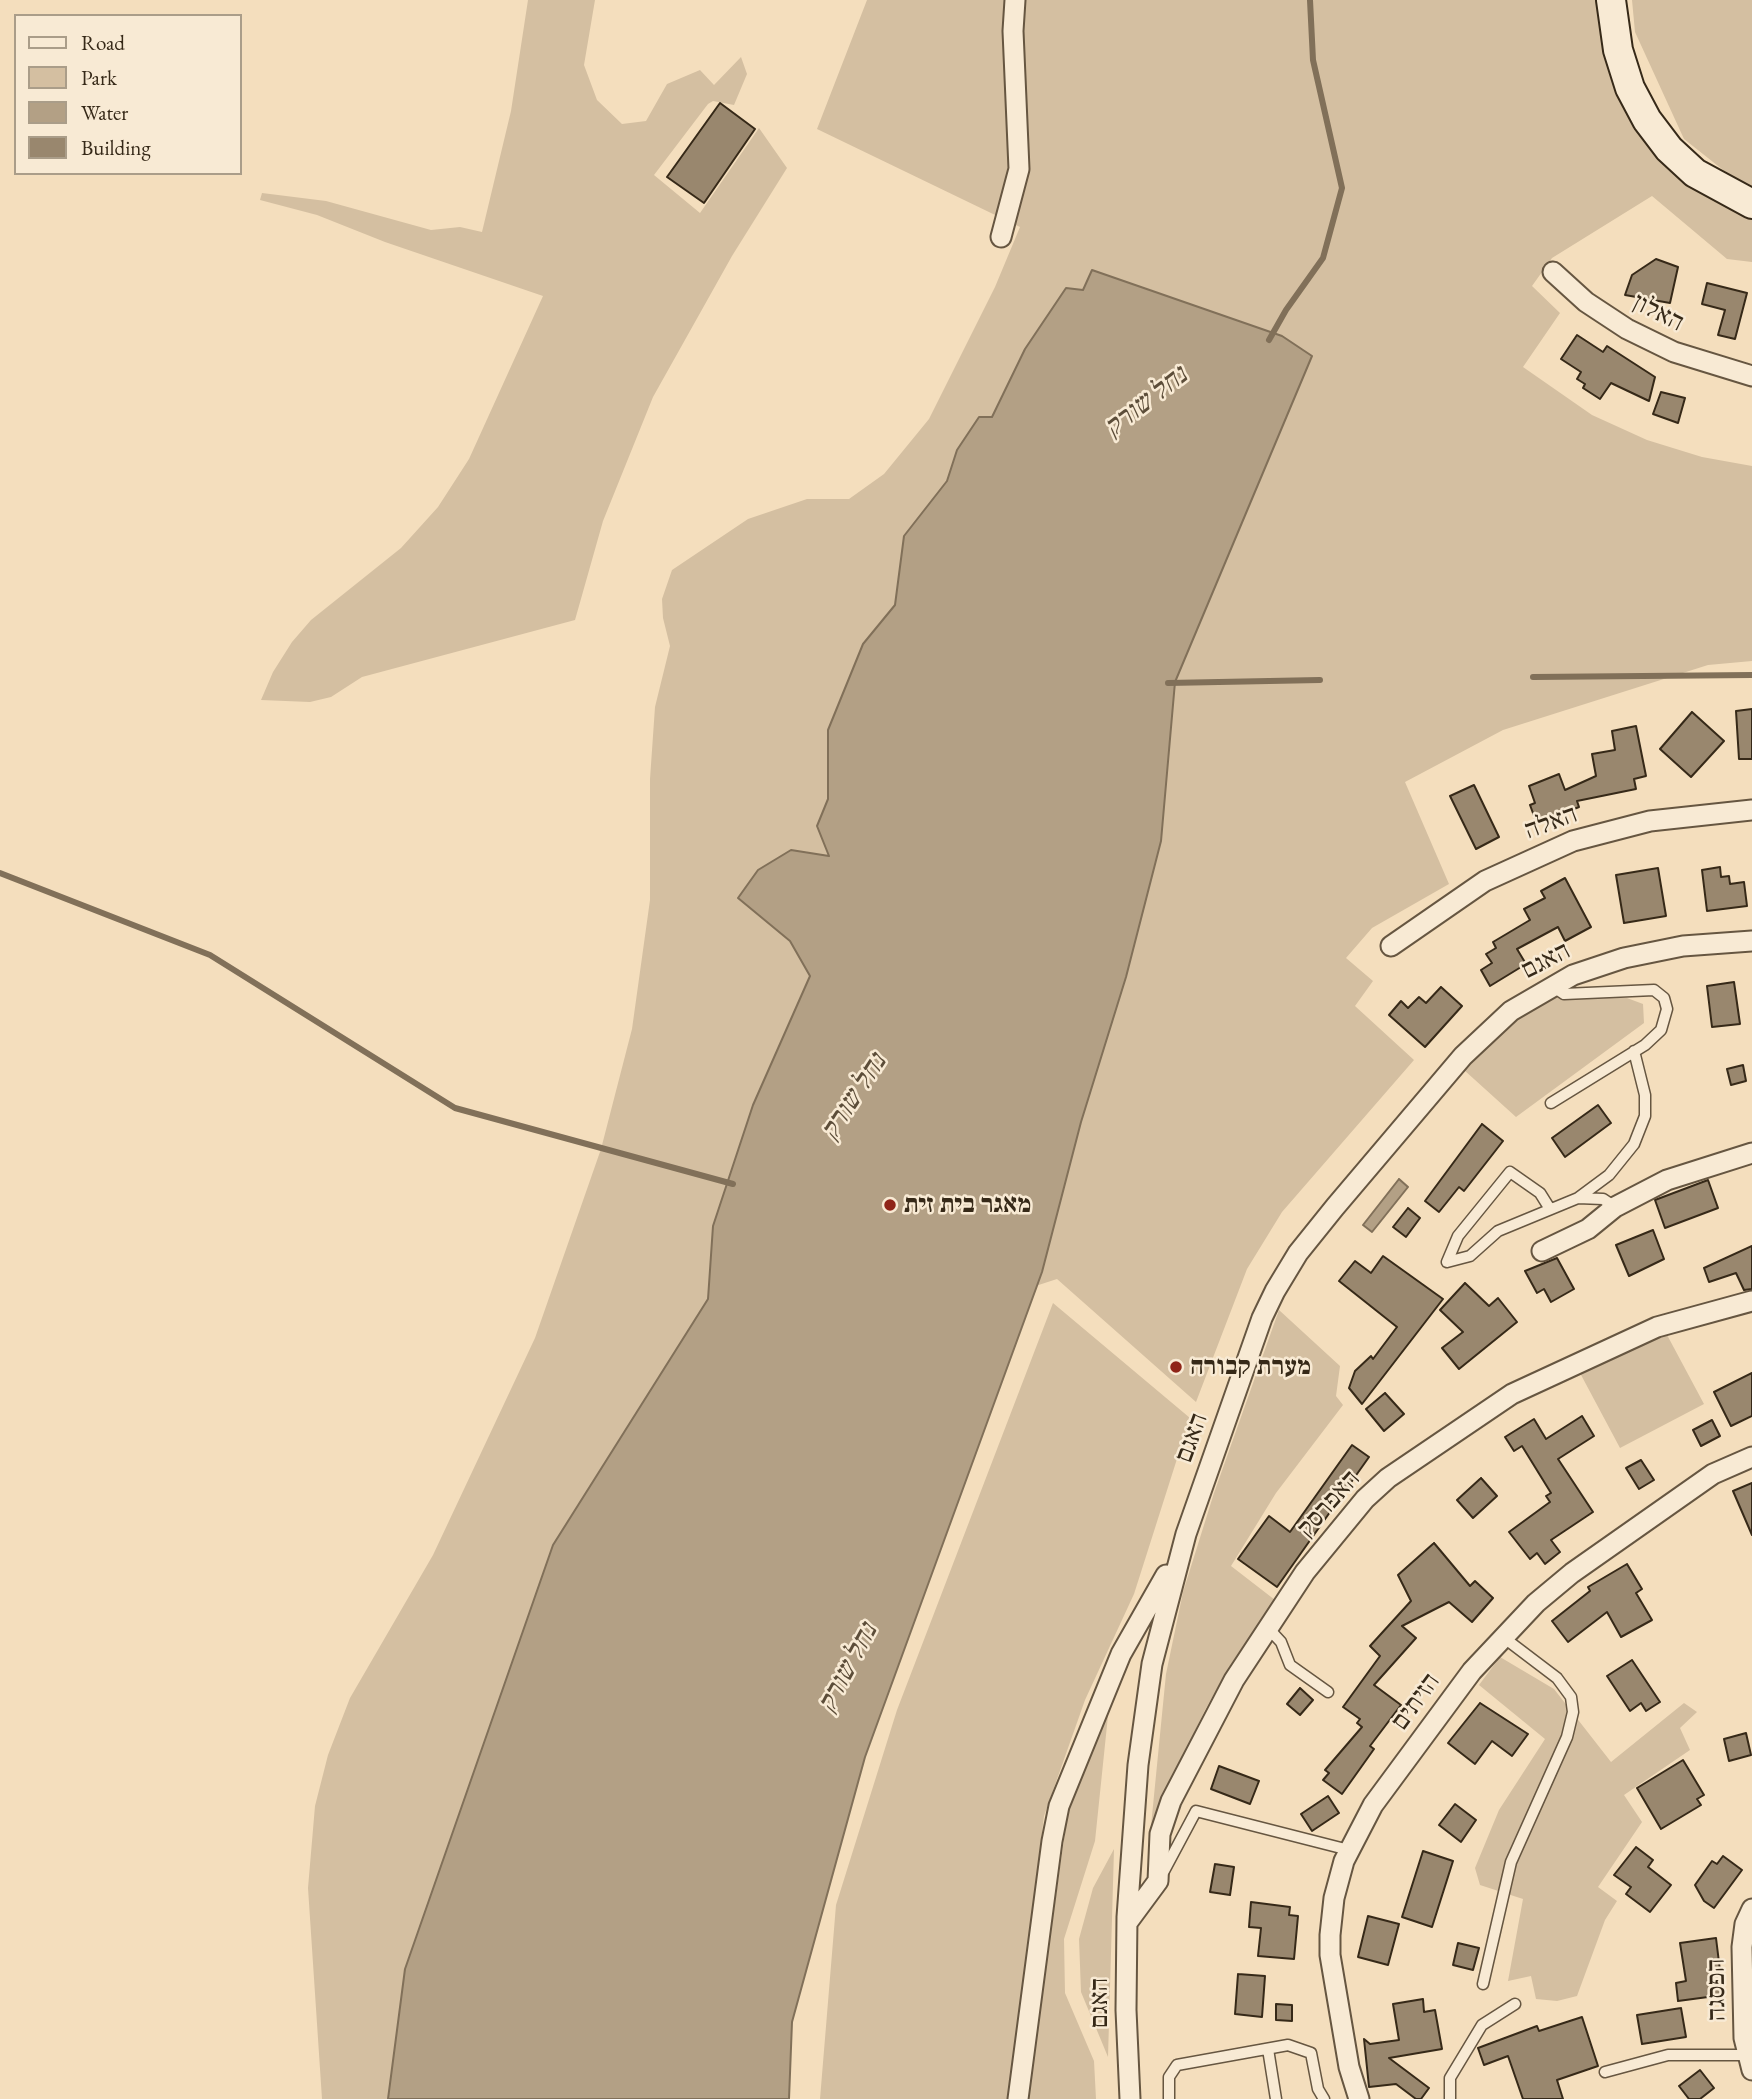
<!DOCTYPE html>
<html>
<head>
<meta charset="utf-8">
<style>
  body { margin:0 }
  #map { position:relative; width:1752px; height:2099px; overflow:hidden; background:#f4debd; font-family:"EB Garamond",serif }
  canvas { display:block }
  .legend { position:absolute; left:14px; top:14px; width:228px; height:161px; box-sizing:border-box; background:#f8ead4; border:2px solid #aa9d89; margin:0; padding:9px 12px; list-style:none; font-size:21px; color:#362918 }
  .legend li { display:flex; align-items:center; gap:14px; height:35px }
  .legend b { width:35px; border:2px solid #aa9d89 }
</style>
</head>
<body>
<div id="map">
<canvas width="1752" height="2099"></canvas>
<ul class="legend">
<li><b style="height:9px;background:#f8ead4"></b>Road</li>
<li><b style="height:19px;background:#d4bfa1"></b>Park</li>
<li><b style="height:19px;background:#b3a085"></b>Water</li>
<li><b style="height:19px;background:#99876e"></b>Building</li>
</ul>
</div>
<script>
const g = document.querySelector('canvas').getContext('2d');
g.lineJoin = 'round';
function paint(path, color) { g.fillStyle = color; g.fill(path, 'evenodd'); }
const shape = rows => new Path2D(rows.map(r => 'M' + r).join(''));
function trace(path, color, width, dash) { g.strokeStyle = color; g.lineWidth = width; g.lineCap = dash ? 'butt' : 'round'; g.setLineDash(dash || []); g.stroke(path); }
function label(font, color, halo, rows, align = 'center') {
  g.font = font + ' "EB Garamond","Frank Ruhl Libre",serif'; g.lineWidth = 5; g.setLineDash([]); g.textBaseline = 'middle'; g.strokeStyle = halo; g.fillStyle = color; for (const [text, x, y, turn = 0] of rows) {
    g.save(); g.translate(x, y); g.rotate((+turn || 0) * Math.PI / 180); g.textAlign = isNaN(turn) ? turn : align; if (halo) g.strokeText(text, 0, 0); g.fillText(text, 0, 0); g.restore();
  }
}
const green = shape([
  [528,0,595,0,584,65,597,100,622,124,646,121,667,84,700,70,714,85,741,57,747,74,734,105,713,101,708,104,654,175,700,213,759,128,787,168,732,256,653,397,603,521,575,620,362,677,331,697,310,702,261,700,273,672,292,642,311,620,401,548,438,507,469,459,543,296,385,242,317,215,260,200,262,193,326,201,431,230,460,227,482,232,511,111],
  [867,0,1603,0,1611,65,1641,138,1681,181,1722,204,1752,213,1752,262,1727,259,1652,196,1552,258,1532,286,1560,313,1523,367,1592,415,1647,440,1702,457,1752,466,1752,661,1708,665,1503,730,1405,782,1449,884,1372,928,1346,958,1373,981,1355,1006,1414,1060,1282,1212,1247,1269,1196,1402,1057,1279,815,1358,496,2099,322,2099,308,1888,315,1806,328,1755,350,1698,433,1555,535,1338,601,1149,632,1029,650,900,650,779,655,707,670,646,663,618,662,599,672,570,748,519,807,499,849,499,884,474,929,419,995,287,1020,227,817,129],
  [1632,0,1752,0,1752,187,1732,177,1684,139,1635,32],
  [1553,998,1627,998,1643,1004,1644,1023,1516,1117,1464,1070,1500,1033,1535,1006],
  [1053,1303,1190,1418,1134,1594,1085,1700,1044,1816,1010,2099,820,2099,836,1905,897,1710],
  [1279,1310,1340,1366,1336,1396,1343,1405,1276,1493,1231,1566,1275,1600,1231,1664,1205,1710,1176,1771,1150,1836,1166,1674,1183,1592,1214,1493],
  [1666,1333,1704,1404,1620,1448,1580,1373],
  [1500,1657,1554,1689,1611,1762,1684,1703,1697,1712,1680,1728,1690,1750,1624,1795,1642,1822,1598,1887,1617,1901,1605,1920,1577,1996,1557,2001,1536,1999,1531,1976,1508,1981,1523,1899,1480,1885,1475,1868,1499,1810,1545,1739,1479,1685],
  [1109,1706,1095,1841,1064,1939,1065,1993,1094,2061,1096,2099,1027,2099,1068,1811],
  [1114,1849,1108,2057,1081,1992,1079,1939,1093,1888]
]);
const water = shape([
  [1092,270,1282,336,1312,356,1175,682,1161,841,1126,977,1081,1122,1042,1272,865,1757,792,2022,789,2099,388,2099,405,1969,553,1545,708,1299,713,1226,753,1105,810,976,790,941,738,898,758,870,791,850,829,856,817,826,828,799,828,730,863,644,895,605,904,536,947,481,957,450,979,417,992,417,1025,349,1066,288,1083,290,1092,270],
  [1399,1179,1408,1187,1372,1232,1363,1225,1399,1179]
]);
const stream = shape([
  [1269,340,1286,310,1323,258,1342,188,1313,60,1310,0],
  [1533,677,1752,675],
  [1168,683,1320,680],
  [0,873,210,955,455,1108,733,1184]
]);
const building = shape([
  [720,103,755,129,704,203,667,177,720,103],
  [1656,259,1678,267,1670,303,1625,295,1632,275,1656,259],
  [1707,283,1747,293,1735,339,1718,335,1725,310,1702,304,1707,283],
  [1577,335,1603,352,1607,346,1655,377,1649,401,1611,383,1600,399,1583,388,1585,384,1577,379,1581,372,1561,359,1577,335],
  [1661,392,1685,398,1678,423,1653,414,1661,392],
  [1752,709,1752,759,1739,759,1736,711,1752,709],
  [1692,712,1724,741,1691,777,1660,749,1692,712],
  [1636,726,1646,776,1634,779,1636,789,1577,801,1579,807,1537,824,1530,805,1535,803,1529,786,1559,774,1565,790,1596,776,1592,754,1615,750,1612,731,1636,726],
  [1474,785,1499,837,1476,849,1450,796,1474,785],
  [1720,867,1721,877,1729,876,1730,884,1744,882,1747,906,1707,911,1702,870,1720,867],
  [1658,868,1666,916,1624,923,1616,875,1658,868],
  [1565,878,1591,927,1565,941,1558,927,1517,949,1526,964,1490,986,1481,970,1492,963,1486,954,1496,948,1493,942,1530,920,1524,909,1545,898,1541,891,1565,878],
  [1734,982,1740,1024,1712,1027,1707,986,1734,982],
  [1441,987,1462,1006,1425,1047,1389,1015,1401,1001,1408,1008,1419,997,1426,1003,1441,987],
  [1743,1065,1746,1081,1731,1085,1727,1069,1743,1065],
  [1598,1105,1611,1123,1565,1157,1552,1138,1598,1105],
  [1482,1124,1503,1141,1464,1191,1459,1187,1439,1212,1425,1201,1482,1124],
  [1708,1180,1718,1208,1665,1228,1655,1200,1708,1180],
  [1408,1208,1420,1218,1406,1237,1393,1227,1408,1208],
  [1653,1230,1664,1259,1629,1276,1616,1245,1653,1230],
  [1752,1246,1752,1289,1744,1290,1736,1273,1709,1282,1704,1268,1752,1246],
  [1383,1256,1443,1299,1362,1404,1349,1388,1355,1371,1371,1356,1373,1359,1397,1327,1339,1281,1355,1261,1371,1273,1383,1256],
  [1557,1258,1574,1289,1551,1302,1544,1289,1537,1293,1525,1271,1557,1258],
  [1465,1283,1489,1306,1498,1298,1517,1322,1459,1369,1442,1348,1463,1332,1440,1310,1465,1283],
  [1752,1373,1752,1416,1731,1426,1714,1392,1752,1373],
  [1385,1393,1404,1414,1384,1431,1366,1409,1385,1393],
  [1582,1416,1594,1436,1558,1459,1593,1512,1551,1540,1560,1552,1545,1564,1537,1553,1530,1559,1509,1532,1550,1502,1546,1496,1551,1493,1522,1446,1514,1451,1505,1437,1534,1419,1546,1439,1582,1416],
  [1712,1420,1720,1436,1701,1446,1693,1430,1712,1420],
  [1352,1445,1369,1457,1277,1587,1238,1559,1269,1516,1290,1532,1352,1445],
  [1641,1460,1654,1480,1639,1489,1626,1468,1641,1460],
  [1481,1478,1497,1496,1473,1518,1457,1500,1481,1478],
  [1752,1483,1752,1535,1733,1491,1752,1483],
  [1434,1543,1470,1586,1475,1581,1493,1598,1472,1622,1449,1602,1402,1626,1416,1638,1374,1685,1401,1705,1370,1746,1374,1749,1342,1794,1323,1780,1329,1773,1325,1770,1362,1727,1357,1723,1360,1719,1343,1707,1380,1656,1370,1646,1411,1601,1398,1575,1434,1543],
  [1627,1564,1642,1589,1636,1593,1652,1620,1621,1637,1607,1612,1568,1642,1552,1621,1590,1591,1588,1587,1627,1564],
  [1632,1660,1660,1702,1646,1711,1641,1703,1630,1711,1607,1676,1632,1660],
  [1300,1688,1313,1700,1300,1715,1287,1704,1300,1688],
  [1480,1703,1528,1734,1512,1756,1492,1741,1475,1764,1448,1743,1480,1703],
  [1746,1733,1751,1755,1729,1761,1724,1739,1746,1733],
  [1683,1760,1704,1795,1697,1799,1701,1805,1661,1829,1637,1788,1683,1760],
  [1219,1766,1259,1781,1250,1804,1211,1789,1219,1766],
  [1328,1796,1339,1813,1312,1831,1301,1814,1328,1796],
  [1455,1804,1476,1820,1461,1842,1439,1825,1455,1804],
  [1636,1847,1653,1860,1648,1867,1671,1885,1650,1912,1626,1894,1631,1887,1614,1875,1636,1847],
  [1423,1851,1453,1861,1432,1927,1402,1917,1423,1851],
  [1723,1856,1742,1870,1714,1908,1704,1901,1695,1885,1712,1861,1717,1864,1723,1856],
  [1215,1864,1234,1867,1230,1895,1210,1892,1215,1864],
  [1251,1902,1290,1907,1289,1915,1298,1916,1294,1959,1258,1956,1261,1928,1249,1927,1251,1902],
  [1368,1916,1399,1924,1388,1965,1358,1957,1368,1916],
  [1716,1938,1723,1995,1678,2001,1676,1983,1686,1981,1680,1943,1716,1938],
  [1458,1943,1479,1948,1473,1970,1453,1965,1458,1943],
  [1238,1974,1265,1976,1262,2017,1235,2014,1238,1974],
  [1423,1999,1424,2012,1435,2010,1442,2049,1389,2058,1429,2088,1421,2099,1416,2099,1396,2084,1369,2087,1364,2039,1370,2044,1399,2040,1393,2004,1423,1999],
  [1276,2004,1292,2005,1292,2021,1276,2020,1276,2004],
  [1681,2008,1686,2037,1642,2044,1637,2015,1681,2008],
  [1582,2017,1598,2066,1557,2080,1563,2099,1523,2099,1508,2056,1484,2065,1478,2048,1537,2026,1539,2031,1582,2017],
  [1700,2070,1714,2088,1700,2099,1689,2099,1679,2086,1700,2070]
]);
const lane = shape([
  [1551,1103,1645,1045,1661,1030,1667,1009,1664,998,1654,990,1564,994,1552,986],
  [1578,1198,1609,1175,1634,1144,1645,1116,1645,1095,1634,1051],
  [1550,1209,1540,1193,1510,1172,1458,1236,1447,1262,1470,1256,1498,1231,1578,1198,1603,1199,1615,1207],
  [1268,1628,1281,1642,1290,1665,1328,1692],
  [1164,1871,1196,1811,1349,1850],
  [1483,1984,1511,1862,1567,1737,1573,1712,1571,1697,1557,1678,1503,1637],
  [1268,2049,1276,2099],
  [1605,2072,1668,2055,1747,2055],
  [1169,2099,1169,2077,1177,2065,1288,2045,1311,2053,1318,2089,1324,2099],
  [1450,2099,1450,2078,1482,2025,1515,2004]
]);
const street = shape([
  [1001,237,1019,169,1013,31,1015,0],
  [1553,272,1586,302,1627,329,1674,352,1752,376],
  [1391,946,1485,881,1573,841,1650,821,1752,810],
  [1542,1251,1588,1229,1615,1207,1667,1180,1752,1153],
  [1752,1909,1745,1924,1742,1947,1744,2038,1752,2070],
  [1127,1923,1158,1881,1160,1834,1171,1801,1234,1680,1305,1572,1365,1499,1388,1478,1512,1394,1657,1327,1752,1301],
  [1018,2099,1052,1841,1059,1806,1121,1654,1166,1575],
  [1130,2099,1126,2010,1127,1917,1138,1765,1152,1664,1186,1534,1262,1318,1275,1291,1298,1253,1335,1207,1463,1056,1511,1011,1573,975,1624,958,1683,946,1752,941],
  [1359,2099,1349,2067,1330,1955,1330,1935,1334,1898,1344,1861,1373,1805,1472,1671,1536,1603,1572,1573,1713,1474,1752,1457]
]);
const secondary = shape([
  [1611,0,1618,50,1630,88,1647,120,1669,149,1695,173,1752,204]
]);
const markers = [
  [890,1205,7,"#8f2418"],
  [1176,1367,7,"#8f2418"]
];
const streetNames = [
  ["האלון",1658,313,27],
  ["האלה",1551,823,-20],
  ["האגם",1546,961,-27],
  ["האגם",1192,1438,-70],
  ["האפרסק",1329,1504,-48],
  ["הזיתים",1416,1702,-54],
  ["הפסגה",1717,1990,-91],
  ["האגם",1100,2003,-90]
];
const poiNames = [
  ["מאגר בית זית",904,1205],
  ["מערת קבורה",1190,1367]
];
const waterNames = [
  ["נחל שורק",1146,402,-38],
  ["נחל שורק",854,1097,-57],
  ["נחל שורק",848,1668,-62]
];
paint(green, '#d4bfa1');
paint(water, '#b3a085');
trace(water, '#817059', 2);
trace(stream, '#817059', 6);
paint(building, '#99876e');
trace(building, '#362918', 2);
trace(lane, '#665641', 13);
trace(street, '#665641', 23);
trace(secondary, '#362918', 32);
trace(lane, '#f8ead4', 10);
trace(street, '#f8ead4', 19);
trace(secondary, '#f8ead4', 28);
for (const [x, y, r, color] of markers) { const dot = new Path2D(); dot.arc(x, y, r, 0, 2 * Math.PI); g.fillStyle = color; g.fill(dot); trace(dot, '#f8ead4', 2.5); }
label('26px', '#362918', '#f8ead4', streetNames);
label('bold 26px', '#362918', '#f8ead4', poiNames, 'left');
label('italic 28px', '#5c4d39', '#f8ead4', waterNames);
</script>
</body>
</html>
